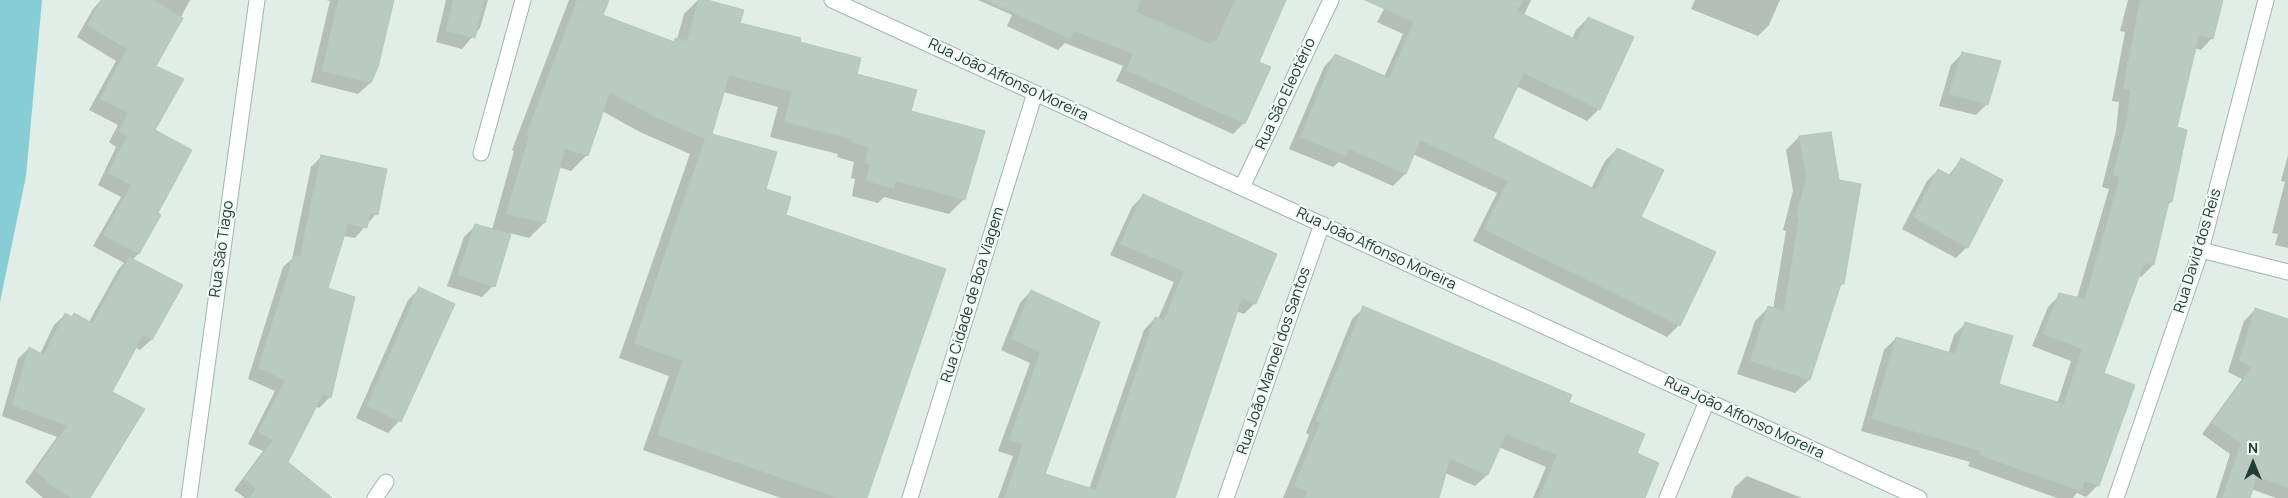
<!DOCTYPE html>
<html>
<head>
<meta charset="utf-8">
<style>
  body { margin:0 }
  #map { position:relative; width:2288px; height:498px; overflow:hidden; background:#e1ede7; font-family:Manrope,sans-serif }
  canvas { display:block }
  .north { position:absolute; left:2228px; top:438px; width:50px; height:50px; -webkit-text-stroke:4px #f2f9f5; paint-order:stroke; rotate:0deg; font-size:14px; font-weight:700; line-height:20px; text-align:center; color:#203e34 }
  .north::after { content:''; display:block; margin:auto; width:18px; height:22px; background:#203e34; clip-path:polygon(50% 0,100% 100%,50% 72%,0 100%) }
</style>
</head>
<body>
<div id="map">
<canvas width="2288" height="498"></canvas>
<div class="north">N</div>
</div>
<script>
const g = document.querySelector('canvas').getContext('2d');
g.lineJoin = 'round';
function paint(path, color) { g.fillStyle = color; g.fill(path, 'evenodd'); }
const shape = rows => new Path2D(rows.map(r => 'M' + r).join(''));
function trace(path, color, width, dash) { g.strokeStyle = color; g.lineWidth = width; g.lineCap = dash ? 'butt' : 'round'; g.setLineDash(dash || []); g.stroke(path); }
function label(font, color, halo, rows, align = 'center') {
  g.font = font + ' Manrope,sans-serif'; g.lineWidth = 4; g.setLineDash([]); g.textBaseline = 'middle'; g.strokeStyle = halo; g.fillStyle = color; for (const [text, x, y, turn = 0] of rows) {
    g.save(); g.translate(x, y); g.rotate((+turn || 0) * Math.PI / 180); g.textAlign = isNaN(turn) ? turn : align; if (halo) g.strokeText(text, 0, 0); g.fillText(text, 0, 0); g.restore();
  }
}
const water = shape([
  [0,0,42,0,26,176,0,302]
]);
const shadow = shape([
  [101,0,190,0,155,66,154,131,157,214,160,216,138,254,132,260,181,286,151,340,140,350,135,347,111,392,88,498,43,498,25,482,57,437,2,416,18,359,29,348,40,354,54,325,65,315,89,322,118,270,124,263,93,246,121,197,98,185,116,147,109,142,118,125,89,110,116,61,77,37,93,9],
  [326,0,394,0,376,66,370,83,358,94,311,82,330,1],
  [446,0,488,0,480,28,462,49,436,42],
  [569,0,608,0,602,16,672,43,677,39,684,14,698,0,703,0,739,24,798,43,855,74,910,112,964,199,949,214,884,197,878,203,852,196,855,179,851,178,854,162,837,157,838,154,770,137,778,107,723,92,711,135,765,190,784,216,866,498,781,498,643,450,669,376,619,358,690,154,640,132,602,111,586,156,571,171,559,167,544,223,529,238,510,233,493,286,482,297,447,286,464,237,475,226,492,230,514,151,512,150],
  [978,0,1285,0,1257,62,1244,123,1233,134,1116,81,1123,66,1065,43,1058,50,1007,26,1012,15],
  [1389,0,1531,0,1524,15,1572,39,1576,30,1588,18,1599,109,1587,121,1516,86,1491,138,1591,189,1605,161,1617,149,1640,218,1714,252,1678,326,1667,337,1473,241,1497,193,1413,154,1405,174,1393,186,1339,162,1333,167,1289,149,1324,67,1335,55,1384,77,1403,34,1377,22],
  [1695,0,1780,0,1769,25,1758,36,1691,9],
  [2128,0,2221,0,2212,38,2201,50,2194,48,2176,128,2186,131,2171,202,2167,205,2153,265,2141,277,2138,276,2102,374,2098,485,2086,497,2077,493,2073,498,2057,498,1968,466,1970,462,1861,431,1884,350,1896,338,1948,354,1954,335,1966,323,1997,385,2057,404,2071,361,2032,346,2048,307,2060,295,2077,298,2109,189,2102,187,2116,131,2119,102,2112,101,2125,32,2120,31],
  [1963,53,1987,104,1976,115,1939,106,1951,65],
  [1799,137,1842,283,1839,287,1809,380,1795,393,1737,374,1755,321,1768,308,1773,309,1786,231,1783,230,1793,191,1786,150],
  [2288,155,2288,248,2275,245,2278,234,2272,233,2285,182,2281,181],
  [322,156,376,214,355,238,343,236,327,288,330,397,319,408,315,406,287,462,326,498,245,498,234,490,263,451,248,444,275,391,248,379,283,267,292,259,311,167],
  [1961,160,1967,247,1956,258,1902,229,1927,181,1938,170,1948,176],
  [1143,196,1255,303,1244,314,1236,311,1173,498,998,498,1013,456,998,451,1030,363,1001,350,1020,303,1031,291,1099,322,1044,475,1089,489,1144,330,1155,318,1158,319,1174,282,1110,255,1132,207],
  [420,288,453,305,399,421,388,433,356,418,408,300],
  [1364,308,1568,403,1635,453,1638,498,1533,498,1546,467,1499,447,1487,475,1475,486,1445,473,1438,498,1283,498,1309,435,1306,433,1352,319],
  [2255,310,2288,321,2288,498,2276,498,2251,489,2248,498,2216,498,2230,454,2202,434,2242,379,2228,372,2244,321],
  [1747,476,1802,498,1731,498,1735,487]
]);
const building = shape([
  [102,0,153,0,183,18,156,66,184,79,155,130,192,150,158,213,161,215,139,254,103,235,131,185,108,173,127,136,119,131,128,113,100,99,127,49,87,25,102,0],
  [338,0,394,0,378,67,371,83,322,71,338,0],
  [453,0,484,0,475,38,446,31,453,0],
  [577,0,609,0,603,15,674,42,675,38,687,41,698,0,707,0,744,10,740,23,801,38,800,42,861,58,857,74,917,90,911,111,985,131,965,200,896,181,894,189,866,181,870,164,865,163,869,147,851,142,852,139,784,122,792,92,729,75,712,134,777,152,766,189,791,197,786,215,946,269,867,498,839,498,657,435,683,361,634,343,705,139,655,117,610,92,588,156,565,149,545,223,506,214,529,136,526,135,577,0],
  [985,0,1141,0,1136,12,1211,44,1212,41,1216,42,1235,0,1286,0,1259,62,1271,67,1245,124,1126,70,1133,54,1074,31,1070,39,985,0],
  [1365,0,1523,0,1517,11,1577,40,1588,17,1634,37,1600,110,1524,73,1493,138,1596,190,1617,148,1664,170,1641,217,1716,252,1680,326,1484,229,1508,181,1420,140,1406,174,1349,149,1346,156,1300,137,1335,54,1389,78,1414,22,1365,0],
  [2140,0,2223,0,2213,39,2199,35,2177,127,2187,130,2172,202,2169,201,2154,265,2144,263,2104,373,2135,385,2099,486,2085,481,2081,491,1979,455,1981,451,1872,419,1896,337,1955,354,1965,322,2013,336,1999,384,2064,404,2082,349,2043,334,2059,293,2085,299,2120,177,2113,175,2127,118,2130,90,2123,89,2140,0],
  [1962,52,2001,61,1988,105,1949,94,1962,52],
  [1831,132,1839,180,1861,184,1844,284,1841,284,1810,380,1750,361,1768,306,1784,311,1799,217,1796,217,1806,177,1799,136,1831,132],
  [321,155,387,169,378,215,370,213,367,228,348,224,328,288,355,297,331,398,323,394,288,462,332,498,250,498,256,488,244,479,273,440,258,432,285,380,258,368,294,255,300,257,321,155],
  [1961,158,2003,180,1968,248,1913,217,1938,169,1951,176,1961,158],
  [1143,194,1277,254,1256,304,1242,298,1175,498,1004,498,1023,444,1009,440,1040,352,1011,339,1031,290,1100,322,1045,474,1096,490,1155,317,1164,320,1184,271,1120,244,1143,194],
  [475,224,511,234,495,287,457,275,475,224],
  [129,257,183,285,152,340,143,335,112,392,145,409,90,498,71,498,46,482,47,480,35,471,67,426,12,405,29,347,44,355,65,313,72,317,74,313,92,323,129,257],
  [419,287,455,304,401,422,367,406,419,287],
  [1363,306,1572,395,1569,402,1645,434,1637,453,1659,463,1645,498,1539,498,1557,455,1506,434,1488,475,1450,459,1439,498,1304,498,1307,491,1294,486,1320,423,1316,421,1363,306],
  [2255,308,2288,319,2288,488,2257,476,2250,498,2222,498,2241,443,2212,423,2252,367,2239,361,2255,308]
]);
const minor = shape([
  [832,0,1919,498],
  [481,153,523,0],
  [1242,187,1331,0],
  [2201,250,2288,272],
  [189,498,257,0],
  [375,498,386,482],
  [910,498,1035,93],
  [1226,498,1322,224],
  [1667,498,1707,401],
  [2116,498,2201,250,2266,0]
]);
const streetNames = [
  ["Rua João Affonso Moreira",1008,80,25],
  ["Rua São Eleotério",1286,94,-65],
  ["Rua São Tiago",222,249,-82],
  ["Rua João Affonso Moreira",1376,249,25],
  ["Rua David dos Reis",2198,251,-73],
  ["Rua Cidade de Boa Viagem",973,295,-73],
  ["Rua João Manoel dos Santos",1274,361,-71],
  ["Rua João Affonso Moreira",1744,418,25]
];
paint(water, '#86cdd5');
paint(shadow, '#0003');
paint(building, '#b9cac2');
trace(building, '#b3c6bd', 1);
trace(minor, '#a3b5ae', 17);
trace(minor, '#fff', 15);
label('15px', '#203e34', '#f2f9f5', streetNames);
</script>
</body>
</html>
